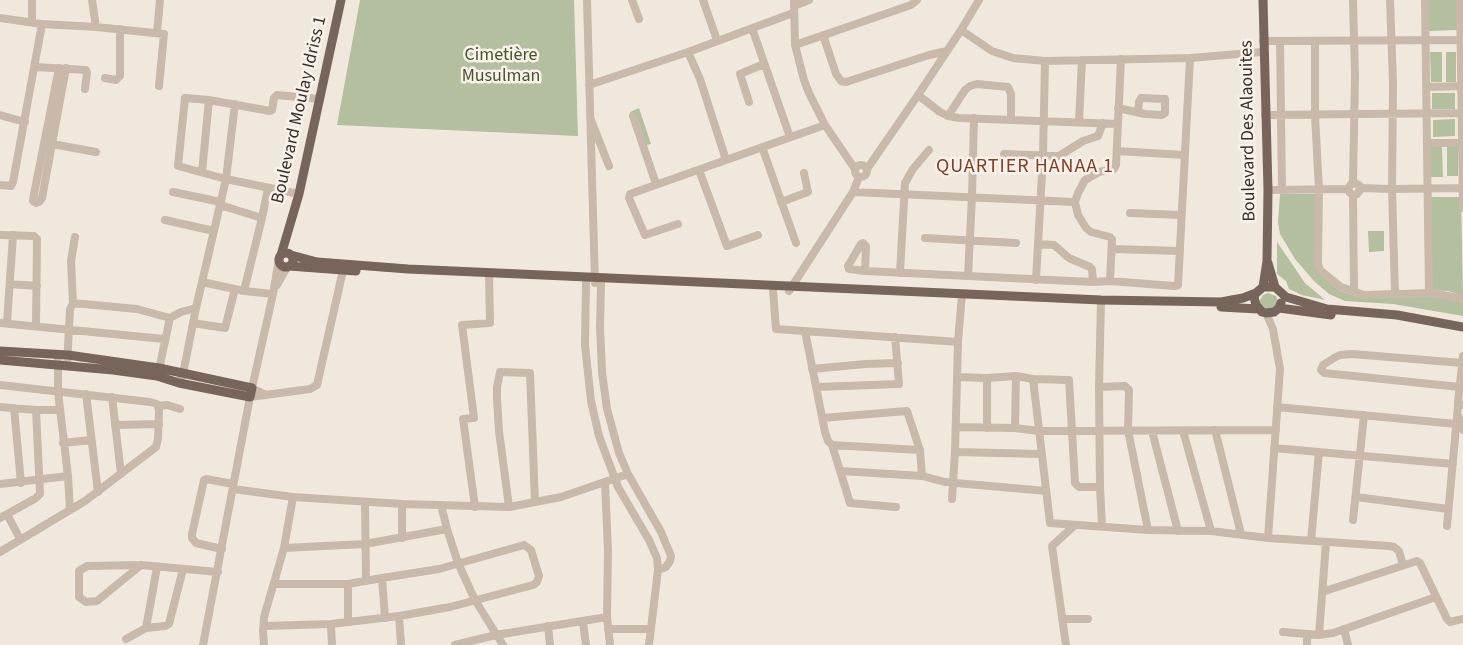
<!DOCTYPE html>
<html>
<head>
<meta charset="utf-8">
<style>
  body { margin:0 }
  canvas { display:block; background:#f1e8dd }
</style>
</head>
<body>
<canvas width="1463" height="645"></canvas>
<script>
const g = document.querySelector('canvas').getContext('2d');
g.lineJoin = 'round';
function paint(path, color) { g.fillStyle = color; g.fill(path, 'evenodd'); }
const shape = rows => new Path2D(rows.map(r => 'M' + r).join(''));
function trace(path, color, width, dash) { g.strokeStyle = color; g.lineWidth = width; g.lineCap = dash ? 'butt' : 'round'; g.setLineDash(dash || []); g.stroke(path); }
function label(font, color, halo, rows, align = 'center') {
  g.font = font + ' "Source Sans 3",sans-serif'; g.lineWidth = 5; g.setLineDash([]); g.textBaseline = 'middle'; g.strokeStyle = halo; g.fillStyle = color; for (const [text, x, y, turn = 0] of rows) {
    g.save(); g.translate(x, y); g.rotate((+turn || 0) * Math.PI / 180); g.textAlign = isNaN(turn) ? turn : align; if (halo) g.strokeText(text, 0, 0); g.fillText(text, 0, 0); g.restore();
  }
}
const green = shape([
  [360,0,574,0,578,136,337,125],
  [1428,0,1457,0,1457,30,1429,31],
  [1430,52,1442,52,1442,82,1431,82],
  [1446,52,1456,52,1456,82,1446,82],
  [1432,93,1455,93,1455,109,1432,109],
  [639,108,651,144,642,146,630,112],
  [1455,119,1455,136,1433,137,1433,120],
  [1447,146,1458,146,1458,176,1447,176],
  [1431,147,1442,147,1443,177,1431,177],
  [1280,194,1315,194,1315,265,1322,276,1340,291,1358,297,1437,296,1463,303,1463,316,1393,304,1345,301,1329,294,1314,281,1295,259,1280,234,1278,222],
  [1429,197,1461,197,1463,296,1448,291,1431,290],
  [1368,231,1384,231,1384,251,1369,252],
  [1277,242,1305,283,1325,300,1302,295,1289,289,1286,281,1277,274],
  [1268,293,1276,296,1279,303,1266,312,1259,302,1263,295]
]);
const minor = shape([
  [92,0,96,27],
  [587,0,595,283],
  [632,0,639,19],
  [703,0,717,40],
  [794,0,795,45,804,80,809,93,825,125,855,169],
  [1390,0,1393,83,1392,189,1395,294],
  [1425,0,1429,293],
  [1460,0,1463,208],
  [794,6,809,0],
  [0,18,42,24,96,27,164,34,159,86],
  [32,22,32,0],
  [752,28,790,137],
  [961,30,992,51,1013,58,1045,61,1190,58,1263,52],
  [157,33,160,0],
  [823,35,836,74,841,81,846,82,929,55,947,51],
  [1263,41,1463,40],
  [1280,41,1282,190],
  [1315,41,1315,115,1319,190,1318,264,1320,270,1341,287,1364,295,1433,293,1463,299],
  [795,45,911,5,917,0],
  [688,52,700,79,726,160],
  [35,67,86,70,87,73,85,89],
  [59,68,34,194,33,201,36,203,39,202,42,198,66,68],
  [105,78,116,80,120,76,120,29],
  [589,85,688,52,793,13],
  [1426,87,1462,86],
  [918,95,940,112,948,116,959,118,1118,124],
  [749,102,740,74,764,64],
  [1118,108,1145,114,1162,115,1165,113,1165,99,1141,98,1139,102,1138,112],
  [0,115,25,122],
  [1265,115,1463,113],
  [633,116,656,184],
  [948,116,965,90,970,86,977,84,1008,87,1011,94,1011,119],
  [591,120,609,166],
  [1079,122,1082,60],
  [1428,143,1461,143],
  [52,144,96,152],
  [762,147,796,243],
  [1117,151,1184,155],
  [1004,154,1059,156,1083,141,1098,136,1103,123],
  '855 171a6 6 0 1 1 12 0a6 6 0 1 1-12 0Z',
  [867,169,918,95,961,30,979,0],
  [699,170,727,246,758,235],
  [202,172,209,100],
  [1353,183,1355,76,1353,0],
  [0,185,11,186,13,182,42,24],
  [1360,188,1392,189,1463,188],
  [1268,190,1348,189],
  [173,192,221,202],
  [853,192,1075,202],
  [299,194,226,179,178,166,185,98,209,100,270,111,272,110,274,98,277,95,320,99],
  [1353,195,1357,194,1360,190,1360,186,1355,183,1351,184,1348,189,1350,193,1353,195,1354,292],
  [781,202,808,192,804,173],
  [220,205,262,218],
  [1130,213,1181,215],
  [165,220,214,231],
  [678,224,645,235,629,198,630,194,825,125],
  [0,235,34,236,37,239,36,326],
  [925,238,1016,243],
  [1038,244,1054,245,1069,258,1090,267,1092,269,1093,282],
  [1112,249,1180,251],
  [865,271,866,246,863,243,861,244,848,266,849,269,865,271,968,276,1093,282,1110,281,1174,286,1178,285,1190,58],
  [900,273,905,183,913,169,929,150],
  [968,276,972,197,974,118],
  [1036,280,1043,156,1045,61],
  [1110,281,1112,239,1110,237,1091,232,1086,228,1078,215,1075,202,1078,193,1085,180,1099,172,1114,169,1116,165,1121,59],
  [202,282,244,291,273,294],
  [586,282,585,345,591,401,599,436,618,487,649,540,657,558,658,570,649,645],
  [10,284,37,286],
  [277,285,287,267],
  [773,290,776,329,958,342],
  [244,291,262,218,268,188],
  [789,291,853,192,859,177],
  [1101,300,1099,387,1100,487,1102,526],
  [73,303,71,261,75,237],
  [1266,313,1273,329,1280,369,1268,538],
  [0,323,164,339],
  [7,323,13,235],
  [193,323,225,328,235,289],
  [805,331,825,432,828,441,832,445,850,503,896,507],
  [58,360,58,392,68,476,70,510],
  [67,366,70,309,73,303,137,309,170,318],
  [812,369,865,364,898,363],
  [158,374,170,318,181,312,196,308],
  [957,377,987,378,1016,376,1033,379,1050,523,1148,530,1211,531,1268,538,1389,546,1394,547,1399,551,1403,565],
  [1033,379,1069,380,1075,483,1079,487,1100,487],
  [179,383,183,374,196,308,226,179,235,104],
  [0,385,150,402,157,404,159,410,158,439,156,447,85,501,0,552],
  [816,387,899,384,895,337],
  [1099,387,1125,386,1129,390,1128,430,1148,530],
  [1460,387,1324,373,1321,370,1323,365,1334,358,1340,355,1352,354,1462,363],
  [86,394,98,492],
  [266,395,252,388,273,294,279,259],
  [112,397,121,474],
  [1461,405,1458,405,1458,402,1463,356],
  [158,406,167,405,180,409],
  [0,407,36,410,60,410],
  [1277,407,1456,424],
  [14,408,21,483],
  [1458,416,1463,430],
  [822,418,907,411,920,450,922,476],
  [115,425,159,424],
  [956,427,1015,428,1039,431,1276,430],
  [987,428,987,378],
  [1015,428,1016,376],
  [1215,430,1241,534],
  [1152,431,1178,531],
  [1183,431,1211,531],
  [63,443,91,440],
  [832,445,920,450],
  [1274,448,1453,464],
  [955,452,1042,454],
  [841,471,922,476,945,482,1046,491],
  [628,474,661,532,671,556,670,561,666,567,658,570],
  [605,483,608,551,607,617],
  [0,484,68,476],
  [233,489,293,497,402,504,509,507],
  [1356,497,1448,509],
  [952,499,955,452,958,342,962,294],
  [365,502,366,581],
  [535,502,530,373,500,372,497,387,497,399,499,431,509,507,561,497,628,474,619,453,607,409,602,372,600,327,601,283],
  [402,504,402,538],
  [441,505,447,529,458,563,475,600,503,645],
  [475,507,463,419,474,418,462,325,490,323,489,273],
  [7,514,20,539],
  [0,518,36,498,40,494,36,410],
  [1353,520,1364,415],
  [1447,526,1458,405],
  [1311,541,1319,452],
  [284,548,365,544,447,529],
  [222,549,196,543,192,538,192,534,204,480,206,479,233,484],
  [141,565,97,601,86,602,79,597,79,571,87,566,141,565,218,572],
  [382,578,385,618],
  [348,584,348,622],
  [1322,592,1417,561,1420,563,1447,619,1450,622,1463,619],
  [399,616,401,645],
  [1062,619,1088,619],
  [583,622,586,645],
  [331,624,332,645],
  [264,626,331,624,399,616,450,607,533,585,537,582,539,576,531,550,524,545,439,569,382,578,348,584,275,584],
  [548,626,550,645],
  [146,628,157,567],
  [608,629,651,629],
  [1344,629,1348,645],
  [1283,632,1319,635,1333,633,1436,597],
  [1319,635,1326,542],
  [126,639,146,628,165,626,169,624,183,569],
  [203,645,250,397,310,389,317,385,344,266],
  [264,645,263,632,264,617,284,548,293,497],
  [455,645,496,635,607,617,610,645],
  [1066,645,1052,546,1075,525],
  [1307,645,1307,634]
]);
const major = shape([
  '279 260a7 7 0 1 1 14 0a7 7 0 1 1-14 0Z',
  [281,255,299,194,341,0],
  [291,255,317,262,408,269,1101,300,1221,302,1243,298,1256,293,1263,287,1275,287],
  [1268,263,1275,287,1286,297,1303,302,1327,309,1397,315,1463,327],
  [289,266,356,271],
  [1263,287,1267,261,1268,190,1263,0],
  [1256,293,1254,297,1256,305,1262,312,1266,313,1274,312,1279,308,1281,303],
  [1221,307,1258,309],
  [1279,308,1331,315],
  [0,351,68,355,159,368,252,388,250,397,179,383,157,376,113,370,0,360]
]);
const parkNames = [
  ["Cimetière",501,56],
  ["Musulman",501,77]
];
const streetNames = [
  ["Boulevard Moulay Idriss 1",300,110,-77],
  ["Boulevard Des Alaouites",1249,131,-91]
];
const quarterNames = [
  ["QUARTIER HANAA 1",1025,168]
];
paint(green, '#b3bf9e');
trace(minor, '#c9b9aa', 8);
trace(major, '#77655b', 9);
label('18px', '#45532e', '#f9f2ea', parkNames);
label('18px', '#362e29', '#f9f2ea', streetNames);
g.letterSpacing = '1px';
label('20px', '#813e26', '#f9f2ea', quarterNames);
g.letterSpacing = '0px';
</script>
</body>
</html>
